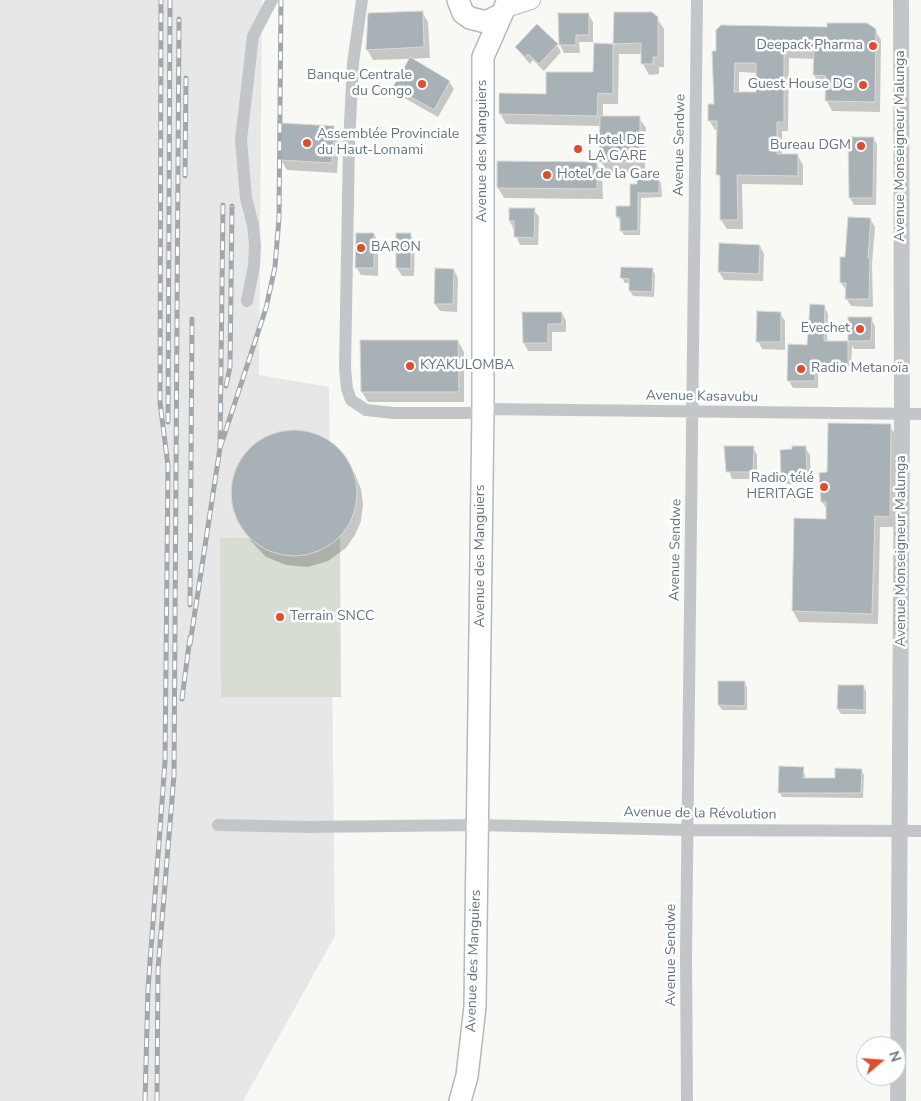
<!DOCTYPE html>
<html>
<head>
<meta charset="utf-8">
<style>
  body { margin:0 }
  #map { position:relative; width:921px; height:1101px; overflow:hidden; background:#f8f8f5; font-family:"Nunito Sans",sans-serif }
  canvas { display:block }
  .north { position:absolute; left:856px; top:1036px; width:50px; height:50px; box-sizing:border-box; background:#fff; border:1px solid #c1c8cc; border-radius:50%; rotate:72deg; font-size:14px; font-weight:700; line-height:20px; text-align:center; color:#64757f }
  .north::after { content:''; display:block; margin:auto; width:18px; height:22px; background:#de4d2f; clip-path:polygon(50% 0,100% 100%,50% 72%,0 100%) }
</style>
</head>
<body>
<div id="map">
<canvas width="921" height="1101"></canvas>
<div class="north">N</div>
</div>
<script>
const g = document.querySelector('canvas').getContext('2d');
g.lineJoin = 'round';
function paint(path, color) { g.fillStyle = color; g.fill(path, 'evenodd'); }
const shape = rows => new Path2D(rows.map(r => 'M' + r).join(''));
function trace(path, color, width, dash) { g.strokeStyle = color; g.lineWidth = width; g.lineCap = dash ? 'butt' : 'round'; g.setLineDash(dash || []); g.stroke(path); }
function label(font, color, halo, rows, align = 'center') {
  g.font = font + ' "Nunito Sans",sans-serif'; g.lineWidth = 5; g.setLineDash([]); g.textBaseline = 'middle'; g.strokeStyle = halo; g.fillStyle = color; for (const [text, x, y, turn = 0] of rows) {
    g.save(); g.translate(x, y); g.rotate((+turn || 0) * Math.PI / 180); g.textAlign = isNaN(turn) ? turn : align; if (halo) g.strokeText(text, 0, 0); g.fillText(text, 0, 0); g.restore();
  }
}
const built = shape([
  [0,0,262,0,259,375,329,387,335,936,243,1101,0,1101]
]);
const green = shape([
  [340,537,341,697,221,697,220,538]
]);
const shadow = shape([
  [422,12,428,22,430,58,373,60,367,49],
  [615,13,657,18,664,29,664,67,659,67,659,74,649,75,643,64,642,54,619,54,618,104,603,104,603,117,639,118,646,128,645,173,607,172,601,161,601,126,506,124,500,113,594,74,595,45,615,45],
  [588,14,593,22,593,42,579,42,580,53,564,53,560,45],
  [875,30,881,40,880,112,832,111,827,101,827,85,820,85,814,75,815,59,789,58,788,131,782,131,782,155,798,156,803,165,803,185,742,184,743,229,727,229,721,220,721,180,718,174,718,130,715,130,709,120,715,105,713,53],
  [739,72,758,73,757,93,739,93],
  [557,45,561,52,544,71,533,60,530,64,516,48],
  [449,82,454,89,438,117,399,95,395,87],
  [333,127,339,138,337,173,287,170,281,160],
  [849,138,873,138,877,144,876,205,854,205,850,198],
  [596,163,602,174,603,199,504,198,498,188],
  [658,178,661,183,662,197,641,198,640,235,624,235,621,230,621,222,617,217,631,207,639,185],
  [534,210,539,217,538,245,520,245,510,221],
  [870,219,875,227,872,264,873,307,851,306,846,298,847,291,841,283,846,259],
  [374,234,378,242,378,276,361,275,356,267],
  [397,234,410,234,415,242,414,276,402,276,397,268],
  [760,246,764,254,763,281,724,280,719,272],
  [652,269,655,274,654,297,633,296,630,291,630,283,625,283,622,278],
  [454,270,458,278,457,312,440,311,435,304],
  [824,306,828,314,827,342,849,342,850,318,871,319,875,326,875,349,854,349,852,345,851,370,818,370,818,388,793,388,789,381,809,346],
  [562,313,566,321,566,332,552,332,552,351,528,351,524,343],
  [780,313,785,321,785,350,762,349,758,341],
  [458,341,464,352,464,402,368,402,362,392],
  [890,426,896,436,895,527,880,527,878,624,799,622,793,611,795,519,827,520,828,511,822,502],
  [297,430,313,433,327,440,339,450,355,474,361,489,363,505,361,521,355,535,346,548,328,561,308,567,286,565,266,557,251,541,234,510,232,489,237,468,249,450,266,437,281,431],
  [725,447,753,447,757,455,757,479,732,479,725,459],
  [805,447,810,455,811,484,787,484,783,476],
  [719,682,744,682,747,687,747,710,722,710,719,705],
  [863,686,866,691,866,714,841,714,838,709],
  [803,768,806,779,836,779,861,770,864,775,863,798,782,797,780,793]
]);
const building = shape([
  [423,11,424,47,366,50,368,13,423,11],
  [614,12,652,12,658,17,658,57,653,57,653,64,641,64,641,43,613,44,614,12],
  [558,13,589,13,589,35,576,35,576,45,559,45,558,13],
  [827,23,867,23,876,29,875,102,825,101,826,76,813,75,814,49,784,48,784,122,777,122,777,154,798,154,798,176,737,175,738,220,720,220,720,175,716,175,717,121,708,121,708,104,714,104,712,51,716,51,716,30,721,25,827,27,827,23],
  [735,63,756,63,756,92,734,92,735,63],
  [537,24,558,44,539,64,528,54,525,57,515,47,537,24],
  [594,43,613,44,613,94,598,93,597,116,499,114,499,93,546,94,546,72,593,72,594,43],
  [410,57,450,81,434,110,393,87,410,57],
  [600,116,640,116,640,162,599,162,600,116],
  [282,123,334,126,332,163,280,160,282,123],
  [848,137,874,137,873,198,849,198,848,137],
  [497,161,597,162,597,189,497,188,497,161],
  [637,177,659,177,659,193,638,193,638,231,620,231,620,217,616,217,616,206,630,206,630,184,637,184,637,177],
  [509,208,535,208,534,238,514,237,514,221,509,221,509,208],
  [848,217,871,218,868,258,870,258,869,299,845,299,846,283,840,283,840,257,845,257,848,217],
  [356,233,374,233,374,268,355,268,356,233],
  [396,233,411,233,411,269,396,268,396,233],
  [719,243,760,245,759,274,718,272,719,243],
  [621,267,653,268,652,292,629,291,629,279,620,278,621,267],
  [435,268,454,269,453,304,434,304,435,268],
  [810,304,825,305,824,341,848,341,848,364,815,363,815,381,787,381,788,344,807,345,810,304],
  [757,311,781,312,781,342,756,342,757,311],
  [522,312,562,312,562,324,548,324,548,343,523,343,522,312],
  [848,317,872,317,871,341,848,341,848,317],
  [360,340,458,340,459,392,361,392,360,340],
  [828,423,891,424,890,517,875,516,872,614,792,611,794,518,826,519,826,502,821,502,819,473,827,472,828,423],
  '231 493a63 63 0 1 1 126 0a63 63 0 1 1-126 0Z',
  [724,446,754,446,753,472,726,472,724,446],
  [792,446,806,446,807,476,781,477,780,450,792,449,792,446],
  [718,681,745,681,745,706,718,705,718,681],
  [838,685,864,685,864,710,837,709,838,685],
  [779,766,804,767,803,778,835,778,835,768,862,769,861,793,778,793,779,766]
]);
const minor = shape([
  [362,0,353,63,349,144,345,368,347,389,351,400,366,410,394,413,483,413],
  [247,301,254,266,255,245,253,225,246,198,241,140,253,36,272,0],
  [483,409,921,414],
  [218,825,308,827,478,825,688,830,921,831],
  [687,1101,686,955,697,0]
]);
const tertiary = shape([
  [898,1101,902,414,901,0]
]);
const secondary = shape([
  [506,8,531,0]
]);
const trunk = shape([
  [458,0,463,13,470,18,486,22,502,14,508,0],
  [460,1101,467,1076,475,1007,476,927,483,409,483,57,502,14]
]);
const rail = shape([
  [185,176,186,78],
  [226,386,230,367,232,206],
  [168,422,170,0],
  [220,448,266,308,275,267,279,218,281,0],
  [190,605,192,319],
  [190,644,220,448,223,205],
  [182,699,190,637],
  [145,1101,148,989,165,762,168,466,160,402,161,0],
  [157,1101,158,969,174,775,179,19]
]);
const markers = [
  [873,46,5,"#de4d2f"],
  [422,84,5,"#de4d2f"],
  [863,85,5,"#de4d2f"],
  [307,143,5,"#de4d2f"],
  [861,146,5,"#de4d2f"],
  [578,149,5,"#de4d2f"],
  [547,175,5,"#de4d2f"],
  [361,248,5,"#de4d2f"],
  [860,329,5,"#de4d2f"],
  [410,366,5,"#de4d2f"],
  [801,369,5,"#de4d2f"],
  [824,487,5,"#de4d2f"],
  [280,617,5,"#de4d2f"]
];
const poiNames = [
  ["Deepack Pharma",863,46,"right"],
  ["Banque Centrale",412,76,"right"],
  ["du Congo",412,92,"right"],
  ["Guest House DG",853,85,"right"],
  ["Assemblée Provinciale",317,135],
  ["du Haut-Lomami",317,151],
  ["Hotel DE",588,141],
  ["LA GARE",588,157],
  ["Bureau DGM",851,146,"right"],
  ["Hotel de la Gare",557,175],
  ["BARON",371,248],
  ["Evechet",850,329,"right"],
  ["KYAKULOMBA",420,366],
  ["Radio Metanoïa",811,369],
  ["Radio télé",814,479,"right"],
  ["HERITAGE",814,495,"right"],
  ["Terrain SNCC",290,617]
];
const streetNames = [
  ["Avenue Sendwe",680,145,-89],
  ["Avenue Monseigneur Malunga",901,146,-90],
  ["Avenue des Manguiers",483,151,-90],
  ["Avenue Kasavubu",702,397,1],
  ["Avenue Sendwe",676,550,-89],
  ["Avenue Monseigneur Malunga",902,551,-90],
  ["Avenue des Manguiers",481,556,-90],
  ["Avenue de la Révolution",700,814,1],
  ["Avenue Sendwe",672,955,-90],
  ["Avenue des Manguiers",474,961,-88]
];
paint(built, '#e6e7e6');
paint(green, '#d8ddd4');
paint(shadow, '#0003');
paint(building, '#a8b1b6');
trace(building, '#dad9d8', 1);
trace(secondary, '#b4babe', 20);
trace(trunk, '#b5b9bc', 24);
trace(minor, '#c2c6c9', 12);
trace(tertiary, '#c2c6c9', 16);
trace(secondary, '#fff', 18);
trace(trunk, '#fff', 21);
trace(rail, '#a1a8ad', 5);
trace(rail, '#fff', 3, [9]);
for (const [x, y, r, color] of markers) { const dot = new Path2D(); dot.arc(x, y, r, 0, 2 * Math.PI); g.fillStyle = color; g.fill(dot); trace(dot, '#fff', 2); }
label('14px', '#64757f', '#fff', poiNames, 'left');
label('14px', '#64757f', '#fff', streetNames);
</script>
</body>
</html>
